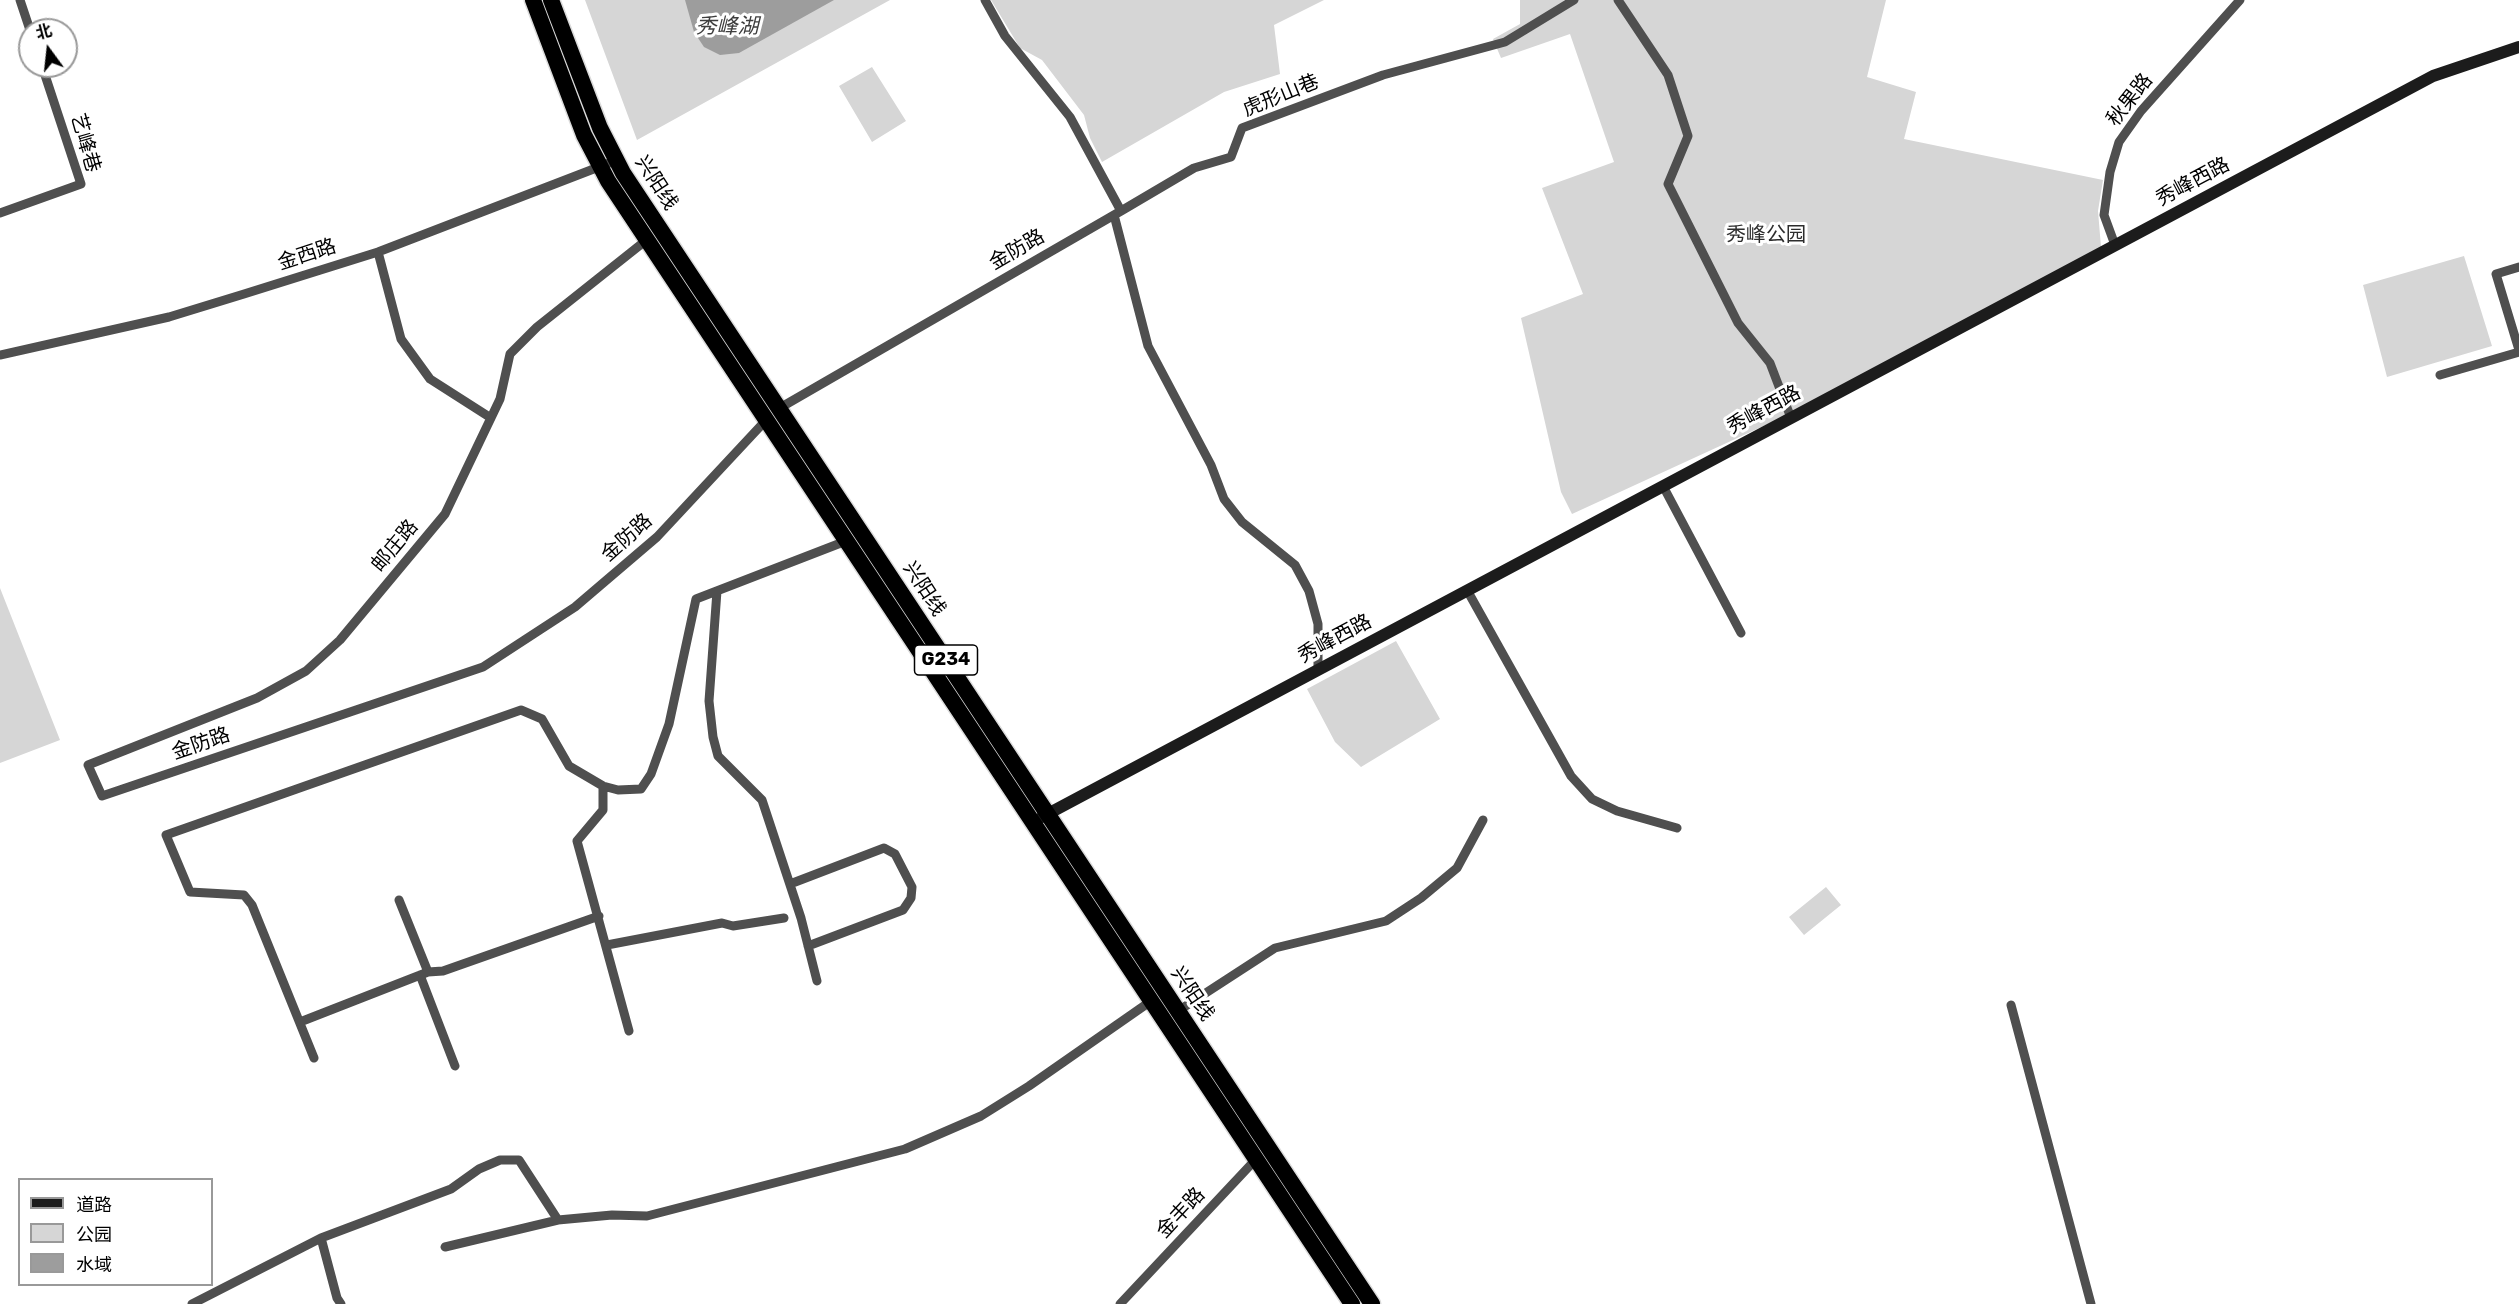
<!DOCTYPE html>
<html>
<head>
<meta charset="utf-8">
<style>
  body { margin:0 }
  #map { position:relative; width:2519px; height:1304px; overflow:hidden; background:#fff; font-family:Rubik,"Noto Sans SC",sans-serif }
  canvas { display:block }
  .legend { position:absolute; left:18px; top:1178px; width:195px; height:108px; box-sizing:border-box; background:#fff; border:2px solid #999; margin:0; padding:8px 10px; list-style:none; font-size:18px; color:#000 }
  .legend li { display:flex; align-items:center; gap:12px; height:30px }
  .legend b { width:30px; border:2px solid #999 }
  .north { position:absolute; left:18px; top:18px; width:60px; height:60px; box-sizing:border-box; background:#fff; border:2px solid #999; border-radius:50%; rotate:345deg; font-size:16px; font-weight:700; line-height:24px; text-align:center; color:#000 }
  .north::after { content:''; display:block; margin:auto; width:21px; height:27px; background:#000; clip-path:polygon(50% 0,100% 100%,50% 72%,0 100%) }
</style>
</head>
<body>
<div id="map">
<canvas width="2519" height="1304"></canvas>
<ul class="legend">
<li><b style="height:8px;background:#1c1c1c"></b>道路</li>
<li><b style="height:16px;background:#d6d6d6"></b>公园</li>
<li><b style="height:16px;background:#9d9d9d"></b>水域</li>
</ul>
<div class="north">北</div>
</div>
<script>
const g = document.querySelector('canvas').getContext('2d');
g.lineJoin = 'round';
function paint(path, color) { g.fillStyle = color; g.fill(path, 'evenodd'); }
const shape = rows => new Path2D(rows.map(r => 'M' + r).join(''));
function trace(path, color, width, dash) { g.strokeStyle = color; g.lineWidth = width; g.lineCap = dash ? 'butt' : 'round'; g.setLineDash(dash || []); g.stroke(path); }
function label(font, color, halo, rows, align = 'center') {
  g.font = font + ' Rubik,"Noto Sans SC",sans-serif'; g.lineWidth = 6; g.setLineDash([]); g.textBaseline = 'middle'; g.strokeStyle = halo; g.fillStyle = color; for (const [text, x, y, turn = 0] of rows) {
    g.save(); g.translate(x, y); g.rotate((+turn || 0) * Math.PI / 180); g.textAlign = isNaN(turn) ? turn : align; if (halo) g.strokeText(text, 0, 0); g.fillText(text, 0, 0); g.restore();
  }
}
const green = shape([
  [585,0,890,0,637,140],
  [991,0,1324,0,1274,25,1280,74,1224,92,1102,162,1090,138,1084,115,1042,60,1020,48],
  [1520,0,1886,0,1867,77,1916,92,1904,139,2103,180,2098,211,2101,247,1794,412,1572,514,1561,492,1521,318,1583,294,1542,188,1614,162,1570,34,1501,58,1493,39,1520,24],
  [872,67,906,121,872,142,839,86],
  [2464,256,2492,346,2387,377,2363,285],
  [0,588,60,740,0,763],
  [1396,641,1440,719,1361,767,1335,742,1307,689],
  [1826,887,1841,905,1804,935,1789,917]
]);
const water = shape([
  [685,0,834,0,739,53,720,55,704,47,694,32]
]);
const street = shape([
  [20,0,30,30],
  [985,0,1005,36,1070,117,1121,211,1194,168,1231,157,1242,128,1383,75,1505,42,1574,0],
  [1618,0,1668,75,1688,136,1668,184,1738,323,1770,363,1791,418],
  [0,213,81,184,42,66],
  [1114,215,1148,346,1211,465,1224,499,1242,522,1295,565,1309,591,1318,624,1318,670],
  [649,238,537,327,510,354,500,399,445,514,340,640,306,671,257,698,88,765,102,796,483,667,575,607,657,537,768,418],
  [2115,245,2104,215,2110,172,2119,142,2141,111,2240,0],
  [378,252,401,339,430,379,491,418],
  [2519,267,2496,274,2519,350],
  [0,355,169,317,244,294,378,252,617,160],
  [2440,375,2519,352],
  [778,409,1121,211],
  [1663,486,1741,633],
  [1467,590,1571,776,1592,799,1617,811,1677,828],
  [717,591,709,701,713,737,718,756,762,800,801,918,817,981],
  [603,786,603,810,577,841,629,1031],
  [790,884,884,848,895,854,912,887,911,898,903,910,808,946],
  [399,900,428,972],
  [607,945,722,923,733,926,784,918],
  [420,975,455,1066],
  [2011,1005,2091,1304],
  [1178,1011,1275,948,1386,921,1421,898,1457,868,1483,820],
  [300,1022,428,972,443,971,599,916],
  [314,1058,252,905,244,895,190,892,166,835,521,710,542,719,569,766,603,786,618,790,641,789,651,774,669,724,696,599,846,541],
  [321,1238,337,1298,341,1304],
  [445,1247,558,1220],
  [192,1304,321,1238,451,1189,479,1169,500,1160,519,1160,558,1220,612,1215,647,1216,905,1149,981,1116,1029,1086,1151,1001],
  [1120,1304,1258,1157]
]);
const secondary = shape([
  [1042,817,2433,76,2519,47]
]);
const highway = shape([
  [533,0,584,135,608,181,1352,1304],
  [551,0,600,128,623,173,1372,1304]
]);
const shields = [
  [946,660,63]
];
const shieldNames = [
  ["G234",946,660]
];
const streetNames = [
  ["虎形山巷",1281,96,-22],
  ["秋果路",2130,100,-52],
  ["艺峰巷",85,143,74],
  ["秀峰西路",2193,182,-28],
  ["兴阳线",656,183,57],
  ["金防路",1017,250,-30],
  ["金西路",307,255,-18],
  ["秀峰西路",1764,410,-28],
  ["金防路",627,538,-42],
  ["邮庄路",395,546,-50],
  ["兴阳线",924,589,57],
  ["秀峰西路",1335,639,-28],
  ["金防路",201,744,-19],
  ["兴阳线",1192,994,56],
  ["金丰路",1181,1213,-47]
];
const parkNames = [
  ["秀峰公园",1766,235]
];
const waterNames = [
  ["秀峰湖",727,27]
];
paint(green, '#d6d6d6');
paint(water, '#9d9d9d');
trace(highway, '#dbdbdb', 19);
trace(street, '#4f4f4f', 9);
trace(secondary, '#1c1c1c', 12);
trace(highway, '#000', 16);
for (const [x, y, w] of shields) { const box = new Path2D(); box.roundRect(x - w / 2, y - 15, w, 30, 4.5); g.fillStyle = '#fff'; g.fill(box); trace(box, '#000', 1.5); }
label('bold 18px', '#000', null, shieldNames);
label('20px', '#000', '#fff', streetNames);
label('20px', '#2d2d2d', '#fff', parkNames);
label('italic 21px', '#3e3e3e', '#fff', waterNames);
</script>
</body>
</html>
